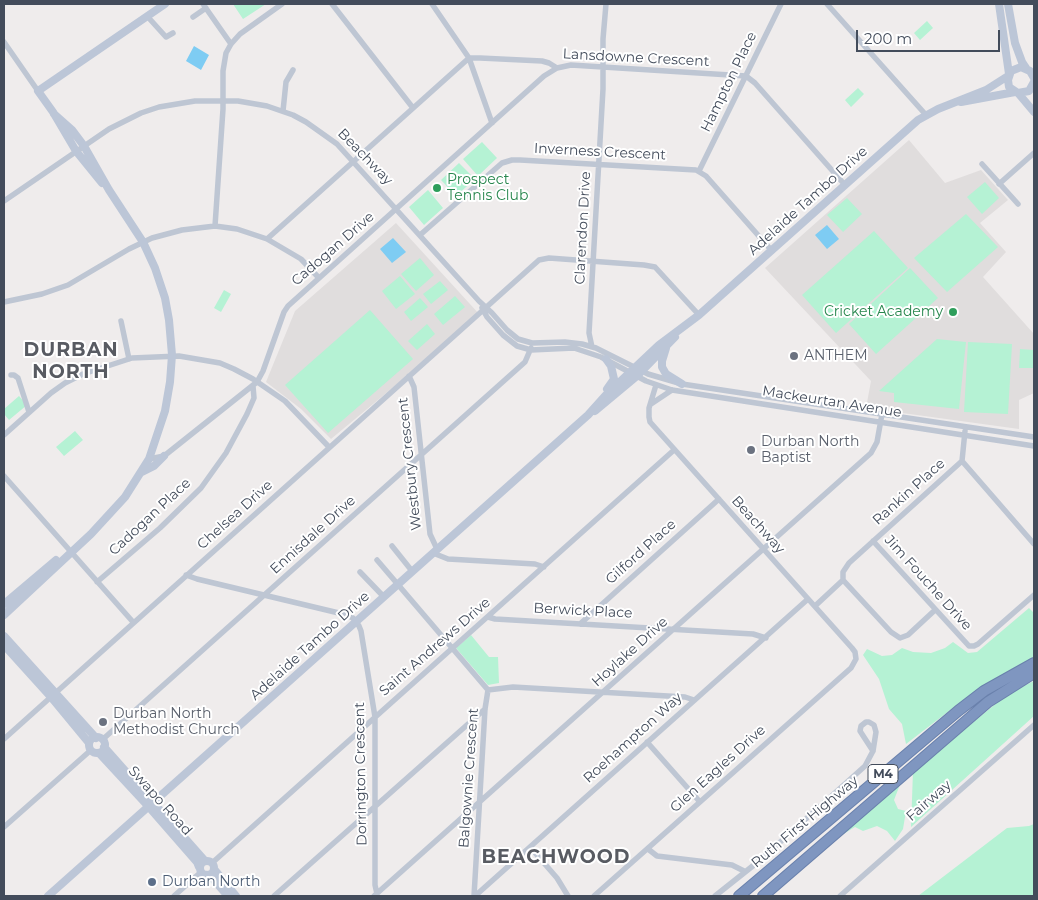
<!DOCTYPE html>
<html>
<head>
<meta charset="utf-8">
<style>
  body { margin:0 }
  #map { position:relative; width:1038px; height:900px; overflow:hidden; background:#efecec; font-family:Montserrat,sans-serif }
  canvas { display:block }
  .frame { position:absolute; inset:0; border:5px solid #434c5b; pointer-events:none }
  .scale { position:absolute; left:856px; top:30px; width:144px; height:22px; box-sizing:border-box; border:2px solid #434c5b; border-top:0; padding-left:6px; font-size:15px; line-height:18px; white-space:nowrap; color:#434c5b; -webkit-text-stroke:4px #fff; paint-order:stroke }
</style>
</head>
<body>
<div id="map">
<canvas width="1038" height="900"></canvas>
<div class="frame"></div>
<div class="scale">200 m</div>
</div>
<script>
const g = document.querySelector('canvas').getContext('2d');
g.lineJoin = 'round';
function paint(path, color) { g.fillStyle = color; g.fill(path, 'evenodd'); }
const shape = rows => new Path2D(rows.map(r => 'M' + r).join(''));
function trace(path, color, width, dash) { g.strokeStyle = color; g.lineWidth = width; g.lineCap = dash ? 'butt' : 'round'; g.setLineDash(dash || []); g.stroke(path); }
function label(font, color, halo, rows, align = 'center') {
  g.font = font + ' Montserrat,sans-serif'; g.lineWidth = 4; g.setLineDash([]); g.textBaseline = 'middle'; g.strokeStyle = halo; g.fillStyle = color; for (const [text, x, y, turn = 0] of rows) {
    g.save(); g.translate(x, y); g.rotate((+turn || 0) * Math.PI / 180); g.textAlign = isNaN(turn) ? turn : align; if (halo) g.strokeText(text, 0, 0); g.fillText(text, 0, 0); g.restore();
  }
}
const education = shape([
  [909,140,945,183,981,170,1008,200,980,223,1006,252,983,277,1034,334,1034,393,1019,400,1019,429,866,408,871,381,765,268],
  [396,223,480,315,331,439,301,409,266,382,295,311]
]);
const green = shape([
  [233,4,266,4,243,19],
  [927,21,933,28,920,40,914,33],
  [858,88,864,94,851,107,845,100],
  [482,142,497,158,478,176,463,159],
  [459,163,475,179,456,196,441,180],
  [985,182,999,198,982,214,967,197],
  [428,190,443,208,424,225,409,207],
  [847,198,862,214,843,232,827,215],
  [966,214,998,247,947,292,914,258],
  [874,231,908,268,836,333,802,295],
  [420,258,434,275,416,291,401,274],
  [910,268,938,298,876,354,849,324],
  [400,276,415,294,396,309,382,291],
  [440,281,448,290,431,304,423,294],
  [224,290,231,294,221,312,214,308],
  [455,296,465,307,443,325,434,314],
  [420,298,428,307,411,321,404,312],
  [370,310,413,359,328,433,285,385],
  [427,324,435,334,417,350,408,341],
  [937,339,966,342,959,409,894,402,894,393,879,391],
  [968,342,1012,344,1008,414,964,412],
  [1020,349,1034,350,1034,368,1019,368],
  [19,396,27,405,9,420,4,414,4,409],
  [75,431,83,440,64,456,56,447],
  [1029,608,1034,613,1034,658,1007,673,962,701,906,744,902,724,889,709,879,679,863,655,867,649,882,656,892,655,902,648,913,652,931,653,945,648,953,642,968,653,977,652],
  [471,635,489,657,498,657,499,683,488,685,456,648],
  [1034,681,1034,716,911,827,913,771,1009,693],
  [901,782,894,800,898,809,906,811,903,829,895,841,887,831,877,826,863,831,855,827,840,836],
  [1034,824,1034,896,918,896,1007,828,1029,826]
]);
const water = shape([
  [194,46,209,55,201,70,186,61],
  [827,225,839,239,827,249,815,235],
  [393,238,406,252,392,263,380,249]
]);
const street = shape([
  [203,4,231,44],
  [332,4,413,108],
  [432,4,469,58,492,123],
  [827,4,926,115],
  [147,16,166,37,173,33],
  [193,17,206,8],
  [4,42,38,91],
  [283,111,286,82,293,70],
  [982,164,1018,204],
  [699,171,781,4],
  [999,184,1034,153],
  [4,201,109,129,141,113,159,107,195,101,238,101,267,106,293,115,306,122,337,144,479,301,492,313,507,330,518,339,532,343,565,342,582,344,596,348,648,374,682,384,1034,437],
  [215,226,223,109,223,71,226,53,231,44,240,34,282,4],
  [420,235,502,163,512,160,520,160,696,170,706,176,772,251],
  [267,239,469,58,480,58,542,61,549,63,557,68,571,65,746,76,755,83,845,185],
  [4,302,42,294,68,285,129,249,152,238,182,230,215,226,237,229,267,239,301,259,319,278],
  [482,308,487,317,503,335,517,346,531,350,574,348,601,357,646,381,672,390,1034,446],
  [121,321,129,359],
  [592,347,589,333,603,89,603,39,606,4],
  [11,375,14,375,18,378,29,412],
  [409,376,414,387,430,534,437,549],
  [651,404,672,390],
  [965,431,962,461,1034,544],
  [4,435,51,393,65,383,83,374,132,358,179,356,220,363,234,369,253,379,285,401,329,447],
  [149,459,164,456,257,382,263,371,284,312,288,306,544,76,557,68],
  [4,476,133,622],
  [873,541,969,646,974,646,978,644,1034,595],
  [392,546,412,571],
  [433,553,448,559,535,564,544,567],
  [377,560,488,690],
  [360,572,384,597],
  [186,575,197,579,343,614,353,618,359,626,361,631,375,717,375,885,377,894],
  [843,580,891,632,900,638,908,635,935,610],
  [97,582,160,528,201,488,226,453,247,414,254,398,253,386],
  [815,606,843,580,843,572,849,563,962,461],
  [488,617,495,619,753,634,766,638],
  [580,624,719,499],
  [488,690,513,687,685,697,694,700],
  [4,739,539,260,549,258,644,265,655,267,699,315],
  [102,740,525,362,531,348],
  [647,742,700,802],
  [4,827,91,750],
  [530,847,557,878,568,896],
  [648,849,657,856,732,865,744,871],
  [212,863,674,450],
  [174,896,201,872],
  [274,896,485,709],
  [374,896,871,453,877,442,882,414],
  [474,896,485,709,488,690],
  [475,896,808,599],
  [594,896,851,668,856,659,855,652,852,648,650,422,649,417,649,408,656,385],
  [715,896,759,861,865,766,873,751,876,732,874,725,869,722,866,722,861,726,860,731,873,751],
  [840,896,1034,725]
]);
const secondary = shape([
  [999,4,1009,74],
  [1008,4,1015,43,1022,62,1026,68],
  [1034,78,1030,71,1021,67,1011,71,1008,80,1009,87,1018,93,1029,91,1034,82],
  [1018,93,1034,112],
  [961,102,1015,92],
  [102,183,76,151,53,112,38,91,165,4],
  [666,348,662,361,662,367,666,374,682,384],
  [606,359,611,366,614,379,607,389],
  [595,411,637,376,675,337],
  [142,472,154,466,164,456],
  [4,604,56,560],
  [4,615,91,534,125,497,149,459,165,411,170,382,172,355,169,320,165,298,155,268,143,242,109,190,84,146,72,130,54,114],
  [4,636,96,738],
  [4,645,51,697,89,743],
  '89 745a8 8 0 1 1 16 0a8 8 0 1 1-16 0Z',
  [104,747,205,861],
  [99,753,149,807,197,862,199,867],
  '200 868a7 7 0 1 1 14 0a7 7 0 1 1-14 0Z',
  [214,869,236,896],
  [207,875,214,880,228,896],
  [48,896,588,415,606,395,659,345,699,315,918,120,938,109,986,90,1008,76]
]);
const highway = shape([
  [739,896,958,711,984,691,1034,663],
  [763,896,988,702,1034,673]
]);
const markers = [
  [437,188,5,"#2e9e5b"],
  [953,312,5,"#2e9e5b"],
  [794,356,5,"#6b7280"],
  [751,450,5,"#6b7280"],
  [103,722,5,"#6b7280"],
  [152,882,5,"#5c6f8a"]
];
const shields = [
  [883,774,30]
];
const shieldNames = [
  ["M4",883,774]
];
const streetNames = [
  ["Lansdowne Crescent",636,58,3],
  ["Hampton Place",729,82,-64],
  ["Inverness Crescent",600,152,3],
  ["Beachway",365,157,46],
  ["Adelaide Tambo Drive",808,201,-42],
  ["Clarendon Drive",583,228,-87],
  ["Cadogan Drive",333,249,-41],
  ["Mackeurtan Avenue",832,402,9],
  ["Westbury Crescent",410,464,-96],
  ["Rankin Place",909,492,-42],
  ["Chelsea Drive",235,515,-42],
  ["Cadogan Place",150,517,-43],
  ["Beachway",758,525,48],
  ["Ennisdale Drive",313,535,-42],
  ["Gilford Place",641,552,-42],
  ["Jim Fouche Drive",928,583,48],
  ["Berwick Place",583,611,3],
  ["Adelaide Tambo Drive",310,646,-42],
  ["Saint Andrews Drive",435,647,-41],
  ["Hoylake Drive",630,652,-42],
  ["Roehampton Way",633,738,-42],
  ["Glen Eagles Drive",718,769,-42],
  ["Dorrington Crescent",361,774,-91],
  ["Balgownie Crescent",469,778,-86],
  ["Swapo Road",160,801,48],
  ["Fairway",929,801,-41],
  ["Ruth First Highway",805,822,-40]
];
const leisureNames = [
  ["Prospect",447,180],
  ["Tennis Club",447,196],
  ["Cricket Academy",943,312,"right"]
];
const worshipNames = [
  ["ANTHEM",804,356],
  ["Durban North",761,442],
  ["Baptist",761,458],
  ["Durban North",113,714],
  ["Methodist Church",113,730]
];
const serviceNames = [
  ["Durban North",162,882]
];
const districtNames = [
  ["DURBAN",71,350],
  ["NORTH",71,372],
  ["BEACHWOOD",556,857]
];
paint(education, '#e0dddd');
paint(green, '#b5f2d4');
paint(water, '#7eccf3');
trace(highway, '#6a81ac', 12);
trace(street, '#bec6d3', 5.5);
trace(secondary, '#bcc6d7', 8);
trace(highway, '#7f96c0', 10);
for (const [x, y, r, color] of markers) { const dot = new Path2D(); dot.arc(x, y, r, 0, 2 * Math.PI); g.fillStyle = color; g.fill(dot); trace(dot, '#fff', 2); }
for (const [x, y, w] of shields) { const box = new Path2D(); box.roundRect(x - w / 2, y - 9.5, w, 19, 4); g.fillStyle = '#fff'; g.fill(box); trace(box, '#434c5b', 1); }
label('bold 12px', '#434c5b', null, shieldNames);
label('14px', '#434c5b', '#fff', streetNames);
label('14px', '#27864d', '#fff', leisureNames, 'left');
label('14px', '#5b616d', '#fff', worshipNames, 'left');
label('14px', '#4e5e75', '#fff', serviceNames, 'left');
g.letterSpacing = '1px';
label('bold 19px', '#585b62', '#fff', districtNames);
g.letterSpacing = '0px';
</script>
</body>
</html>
